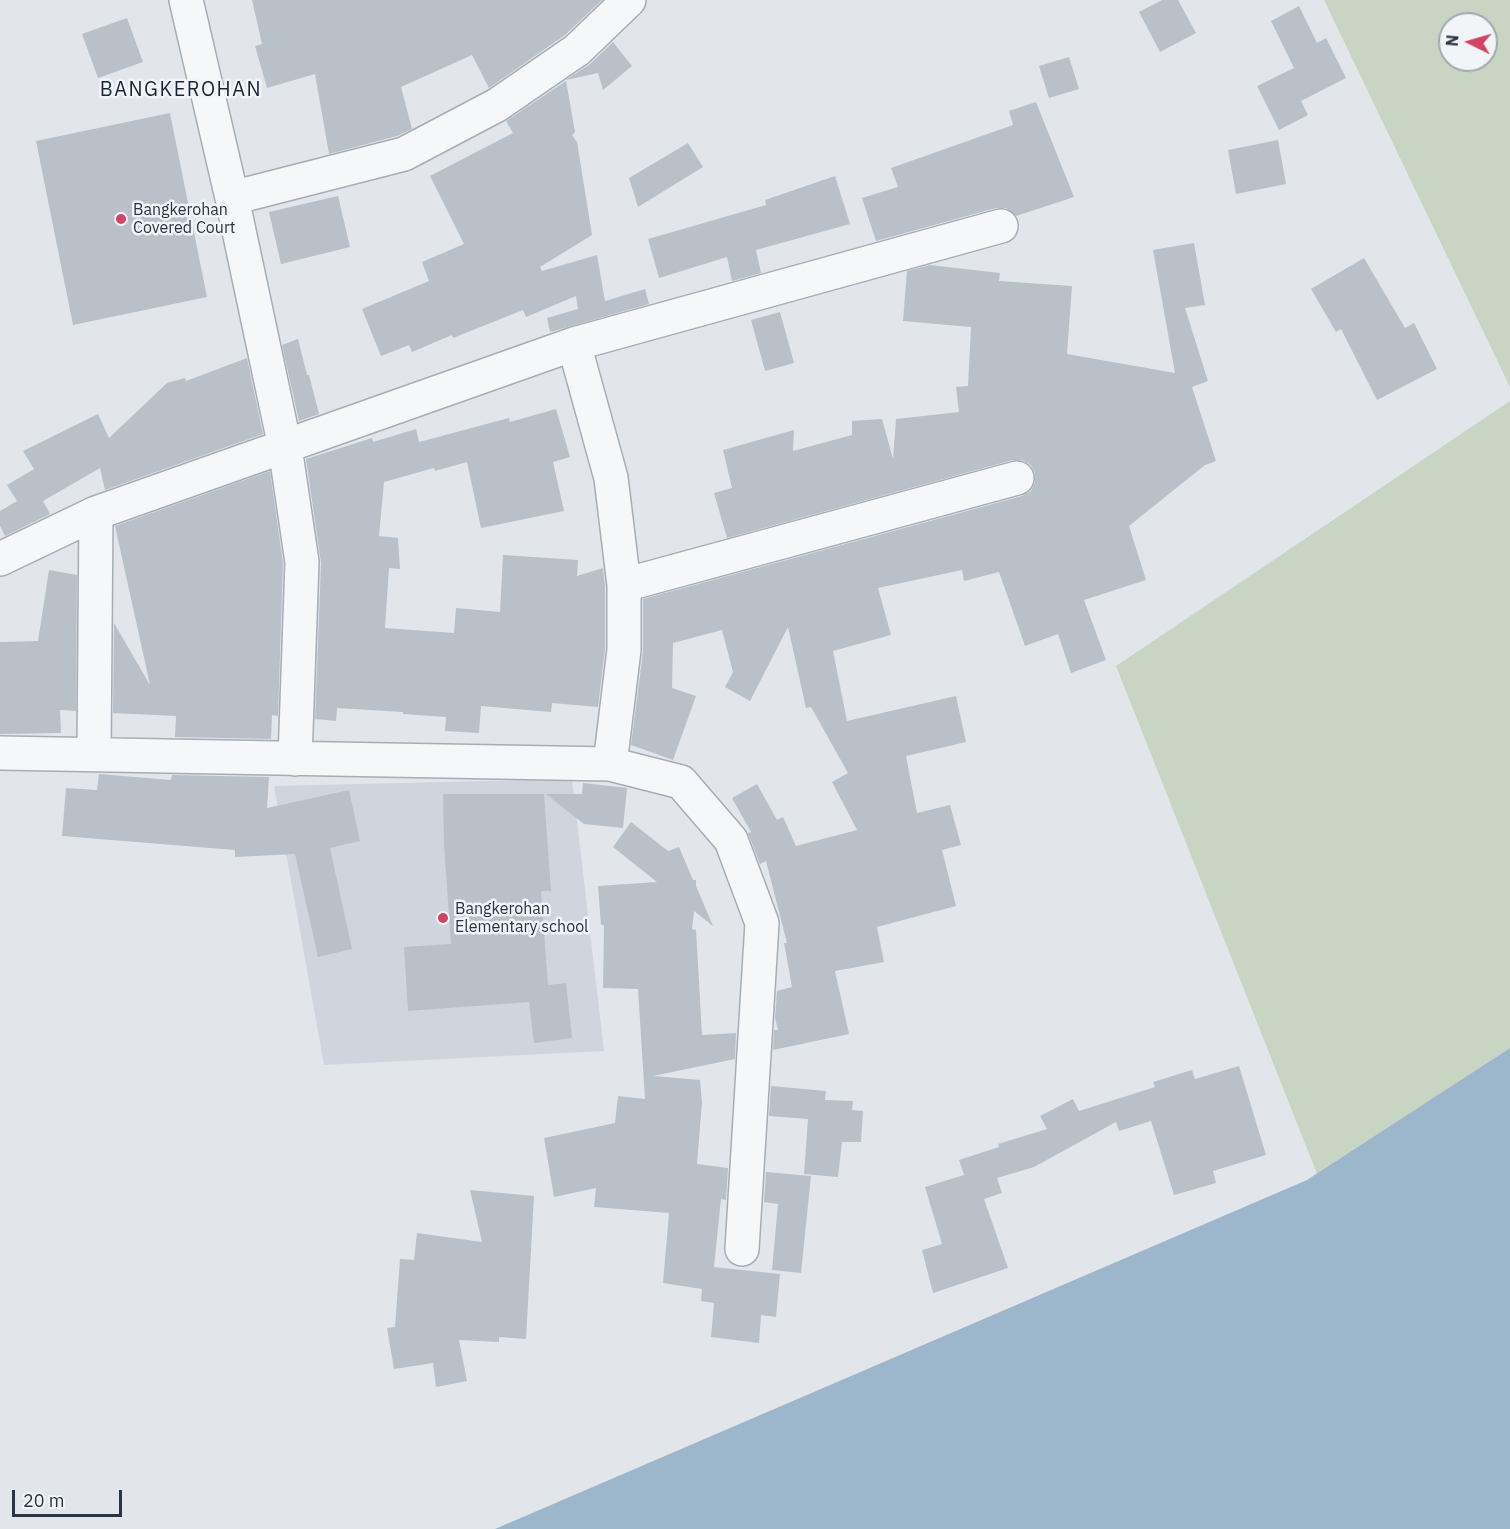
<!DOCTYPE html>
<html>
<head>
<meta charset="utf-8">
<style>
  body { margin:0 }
  #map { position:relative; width:1510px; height:1529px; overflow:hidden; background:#e2e6eb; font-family:"IBM Plex Sans",sans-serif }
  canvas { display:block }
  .north { position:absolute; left:1438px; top:12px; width:60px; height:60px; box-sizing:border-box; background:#f2f5f8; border:2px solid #a2a8b0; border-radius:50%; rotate:275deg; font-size:16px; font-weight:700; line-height:24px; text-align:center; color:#293543 }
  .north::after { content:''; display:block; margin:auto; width:21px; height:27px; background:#d34366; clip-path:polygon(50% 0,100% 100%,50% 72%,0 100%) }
  .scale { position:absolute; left:12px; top:1490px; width:110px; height:27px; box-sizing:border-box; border:3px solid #293543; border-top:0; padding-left:8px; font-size:18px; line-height:21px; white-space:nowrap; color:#293543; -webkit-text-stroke:4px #f2f5f8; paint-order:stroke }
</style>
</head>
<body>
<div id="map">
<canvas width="1510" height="1529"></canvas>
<div class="north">N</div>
<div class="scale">20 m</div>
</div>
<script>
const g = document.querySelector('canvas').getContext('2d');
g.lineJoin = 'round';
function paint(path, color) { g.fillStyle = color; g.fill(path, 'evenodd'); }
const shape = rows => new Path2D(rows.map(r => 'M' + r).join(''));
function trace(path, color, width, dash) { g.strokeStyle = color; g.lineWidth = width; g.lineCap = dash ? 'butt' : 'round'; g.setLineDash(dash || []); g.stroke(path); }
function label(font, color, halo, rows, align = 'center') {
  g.font = font + ' "IBM Plex Sans",sans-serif'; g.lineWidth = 5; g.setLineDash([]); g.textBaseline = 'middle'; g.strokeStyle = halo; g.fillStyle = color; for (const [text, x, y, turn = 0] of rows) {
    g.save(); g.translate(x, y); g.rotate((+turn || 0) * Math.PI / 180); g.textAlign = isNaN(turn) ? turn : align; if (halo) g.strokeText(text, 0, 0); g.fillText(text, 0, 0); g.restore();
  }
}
const built = shape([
  [572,779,604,1051,324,1065,274,786]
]);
const green = shape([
  [1324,0,1510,0,1510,387],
  [1450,24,1486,24,1486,60,1450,60],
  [1510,401,1510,1048,1317,1174,1116,666]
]);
const water = shape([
  [1510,1048,1510,1529,495,1529,1307,1180]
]);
const building = shape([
  [252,0,602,0,565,35,489,88,472,55,401,87,412,129,397,136,329,154,315,74,267,88,255,46,262,44],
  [1162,0,1178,0,1196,33,1160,52,1139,12],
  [1299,6,1317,43,1326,38,1346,78,1301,101,1308,115,1279,130,1257,86,1294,68,1271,21],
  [127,18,143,62,98,78,82,34],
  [613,42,632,66,603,90,598,73,566,80,590,64],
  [1069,57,1079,89,1049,98,1039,66],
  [566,81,575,132,572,135,577,142,592,235,540,267,542,271,597,255,605,301,645,289,649,304,550,332,547,318,578,309,576,296,526,317,523,310,453,338,452,335,412,352,409,345,381,356,362,309,429,281,422,262,464,244,430,176,513,133,506,121],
  [1036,102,1074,197,1016,216,1006,208,996,208,876,241,862,198,898,187,891,168,1013,125,1009,111],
  [170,113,207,297,73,325,36,141],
  [1278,140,1286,184,1236,194,1228,150],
  [688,143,703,167,638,207,629,178],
  [835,176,850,224,756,250,761,273,732,281,727,257,659,278,648,239,766,205,765,200],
  [338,196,350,247,281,264,269,212],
  [1194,243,1205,305,1185,308,1208,381,1192,387,1216,461,1205,465,1129,526,1146,580,1084,600,1106,660,1071,673,1058,634,1025,646,999,572,964,581,962,570,878,588,891,635,833,651,847,721,956,696,966,742,906,756,917,813,950,805,961,845,942,850,956,906,877,927,884,962,835,971,849,1034,773,1050,774,1030,778,1030,775,1018,777,991,792,987,784,943,787,943,766,861,760,864,748,833,751,832,732,798,757,784,777,820,783,817,796,846,857,830,832,782,848,773,811,707,806,708,788,627,750,701,725,687,733,672,722,630,673,643,672,688,696,696,673,760,631,745,643,652,643,599,1022,496,1031,491,1035,482,1035,473,1031,465,1022,460,1013,460,727,538,714,493,732,488,723,450,794,430,793,451,852,435,852,421,882,419,893,459,896,419,959,412,956,387,968,386,971,327,903,321,907,271,930,265,1000,273,999,281,1072,286,1067,354,1175,373,1153,250],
  [1364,258,1405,328,1414,323,1437,369,1377,400,1341,329,1336,332,1311,289],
  [780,312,794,363,765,371,751,320],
  [298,339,307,375,309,375,319,414,299,421,282,345],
  [247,358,263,434,105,490,100,468,43,501,50,514,5,536,0,526,0,511,17,501,7,485,34,469,23,451,98,414,109,438,167,383,185,378,186,381],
  [556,409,570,457,553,462,564,511,481,528,467,462,435,471,434,468,384,482,379,536,398,538,400,569,389,568,385,628,454,633,456,608,500,612,503,555,578,560,577,576,603,568,605,586,605,649,598,707,552,703,551,712,481,706,479,733,445,731,446,717,403,714,403,712,337,708,336,721,315,719,321,563,306,459,372,438,373,442,416,429,419,442,509,418,510,422],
  [270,471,283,563,278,716,272,715,271,739,175,737,176,716,113,713,114,623,150,685,115,526],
  [49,570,77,575,76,711,60,710,61,733,0,734,0,642,38,641],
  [99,774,171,780,172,775,269,777,267,808,349,790,360,841,330,848,352,949,318,957,295,854,235,857,235,850,62,836,66,788,97,790],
  [583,783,627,788,623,828,584,824,546,794,582,794],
  [443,794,544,794,551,891,541,891,548,985,566,983,572,1038,534,1043,529,1002,408,1011,404,947,451,944,444,844],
  [631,822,668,851,679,847,693,880,696,880,696,886,713,926,694,911,692,929,696,930,702,1035,736,1033,735,1059,653,1076,700,1080,702,1102,697,1164,728,1168,726,1200,721,1199,714,1267,780,1274,776,1317,761,1315,759,1343,711,1337,714,1303,701,1301,702,1289,663,1283,669,1213,594,1207,596,1188,554,1197,544,1138,615,1123,618,1096,645,1099,638,989,603,988,604,925,601,925,598,886,657,882,613,847],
  [1239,1066,1266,1155,1213,1171,1216,1183,1174,1195,1151,1121,1119,1131,1116,1122,1034,1167,997,1178,1002,1193,984,1199,1008,1268,933,1293,922,1250,942,1244,925,1187,964,1175,959,1160,999,1147,998,1144,1047,1129,1040,1116,1073,1099,1079,1111,1155,1087,1153,1082,1192,1070,1195,1079],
  [771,1086,826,1091,825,1100,853,1101,852,1110,863,1111,861,1142,842,1142,838,1177,804,1174,808,1119,769,1116],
  [766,1172,811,1176,801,1273,772,1270,778,1204,764,1202],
  [470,1190,534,1196,526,1339,499,1337,499,1342,459,1340,467,1381,436,1387,433,1363,394,1369,387,1328,395,1327,400,1259,414,1260,417,1233,482,1242]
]);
const minor = shape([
  [186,0,232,198,285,447,302,562,295,759],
  [232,198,404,154,497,105,577,50,629,0],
  [574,344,611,478,624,585,624,650,610,764],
  [0,559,96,513,574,344,1001,226],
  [624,585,1017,478],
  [0,753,610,764,681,782,731,840,762,923,742,1249],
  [94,753,96,513]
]);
const markers = [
  [121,219,6,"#d34366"],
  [443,918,6,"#d34366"]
];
const poiNames = [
  ["Bangkerohan",133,210],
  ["Covered Court",133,228],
  ["Bangkerohan",455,909],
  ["Elementary school",455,927]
];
const quarterNames = [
  ["BANGKEROHAN",181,90]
];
paint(built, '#d0d5dd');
paint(green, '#c9d5c3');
paint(water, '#9cb7cc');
paint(building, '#b9c0c8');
trace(minor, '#a7adb5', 36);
trace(minor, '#f5f7f9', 33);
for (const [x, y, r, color] of markers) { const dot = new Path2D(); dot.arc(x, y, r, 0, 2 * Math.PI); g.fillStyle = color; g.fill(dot); trace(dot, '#f2f5f8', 2); }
label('16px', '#293543', '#f2f5f8', poiNames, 'left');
g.letterSpacing = '1.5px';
label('20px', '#1b2634', '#f2f5f8', quarterNames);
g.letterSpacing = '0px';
</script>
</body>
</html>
